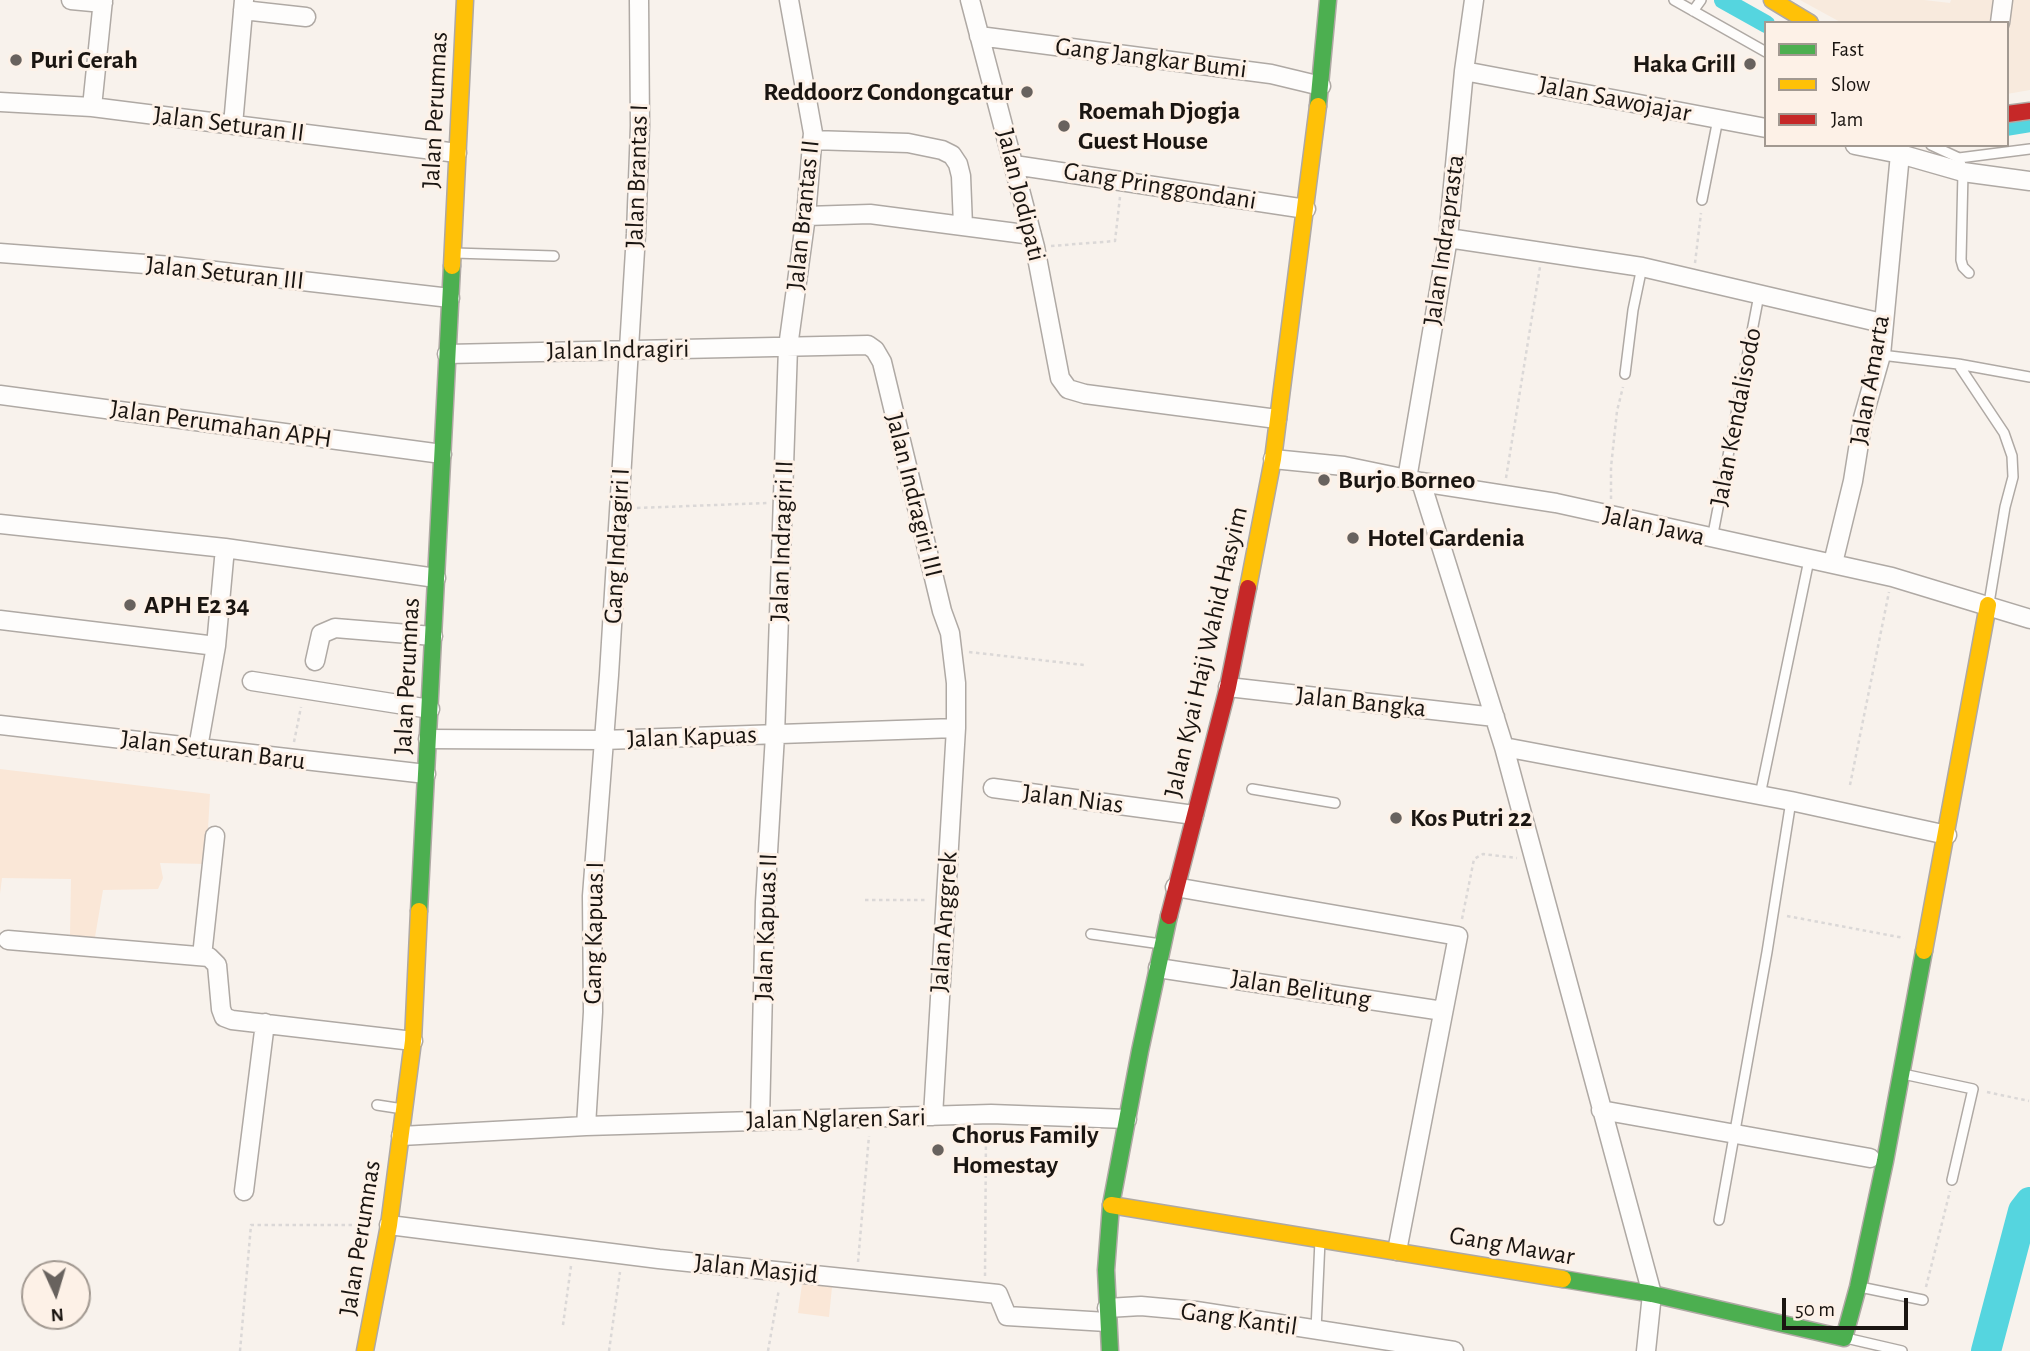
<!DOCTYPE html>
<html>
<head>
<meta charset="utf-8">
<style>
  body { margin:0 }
  #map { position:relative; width:2030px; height:1351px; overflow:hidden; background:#f8f2ec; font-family:"Alegreya Sans",sans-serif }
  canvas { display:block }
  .legend { position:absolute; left:1764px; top:21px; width:245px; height:126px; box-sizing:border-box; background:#fdf1e7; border:2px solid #a29991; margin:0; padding:9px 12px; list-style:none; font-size:21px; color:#1a1511 }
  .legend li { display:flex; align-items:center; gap:14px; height:35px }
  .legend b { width:35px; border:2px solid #a29991 }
  .north { position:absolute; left:21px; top:1260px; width:70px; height:70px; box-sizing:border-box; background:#fdf1e7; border:2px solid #a29991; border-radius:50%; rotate:176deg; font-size:19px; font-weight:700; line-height:28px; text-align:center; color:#1a1511 }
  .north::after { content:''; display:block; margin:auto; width:24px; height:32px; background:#68625e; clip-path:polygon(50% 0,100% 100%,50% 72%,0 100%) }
  .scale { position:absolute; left:1782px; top:1298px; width:126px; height:32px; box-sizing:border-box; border:4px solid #1a1511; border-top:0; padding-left:9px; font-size:21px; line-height:24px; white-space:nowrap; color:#1a1511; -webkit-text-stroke:5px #fdf1e7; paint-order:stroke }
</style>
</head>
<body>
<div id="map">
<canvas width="2030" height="1351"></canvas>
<ul class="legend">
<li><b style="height:9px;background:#4caf50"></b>Fast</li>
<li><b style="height:9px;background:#ffc107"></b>Slow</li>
<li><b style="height:9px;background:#c62828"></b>Jam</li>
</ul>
<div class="north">N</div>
<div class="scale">50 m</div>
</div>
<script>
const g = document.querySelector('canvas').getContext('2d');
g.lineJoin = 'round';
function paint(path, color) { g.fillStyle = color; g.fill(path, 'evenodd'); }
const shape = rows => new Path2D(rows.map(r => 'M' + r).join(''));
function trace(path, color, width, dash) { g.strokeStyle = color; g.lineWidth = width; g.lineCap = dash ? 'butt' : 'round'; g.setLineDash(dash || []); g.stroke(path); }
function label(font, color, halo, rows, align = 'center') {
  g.font = font + ' "Alegreya Sans",sans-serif'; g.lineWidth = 6; g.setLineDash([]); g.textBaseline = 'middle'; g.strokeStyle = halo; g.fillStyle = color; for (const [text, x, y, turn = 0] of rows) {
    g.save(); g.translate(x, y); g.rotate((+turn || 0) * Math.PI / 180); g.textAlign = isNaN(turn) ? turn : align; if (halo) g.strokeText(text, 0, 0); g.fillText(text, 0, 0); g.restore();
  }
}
const built = shape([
  [1800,0,1924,0,1950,3,1951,0,2030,0,2030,90,2007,94,2007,23,1842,23]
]);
const green = shape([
  [0,769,210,794,206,864,160,863,163,878,158,889,103,890,95,937,70,936,71,879,2,878,0,894],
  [802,1284,832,1287,829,1317,798,1313]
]);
const canal = shape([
  [1723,0,1766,24],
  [2007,127,2030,123]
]);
const river = shape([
  [1986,1351,2023,1211,2030,1202]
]);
const path = shape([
  [1051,246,1115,241,1120,197],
  [1695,263,1701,213],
  [1506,478,1540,267],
  [1611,499,1611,467,1617,411,1623,387],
  [637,508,767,503],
  [969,652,1084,665],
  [294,742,301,707],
  [1850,785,1889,592],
  [865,900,928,900],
  [1787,916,1904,938],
  [1462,919,1474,859,1483,854,1517,858],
  [1987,1092,2029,1101],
  [858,1262,869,1136],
  [985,1276,986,1132],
  [1926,1287,1950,1191],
  [563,1325,571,1266],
  [240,1351,251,1225,369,1225],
  [609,1351,620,1272],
  [768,1351,779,1289]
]);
const lane = shape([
  [1674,0,1766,52],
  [1693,11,1701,0],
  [1931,145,1959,158,2030,149],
  [1959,158,1963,172,1961,260,1963,267,1969,273],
  [1702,200,1718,119],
  [454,253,554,256],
  [1881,355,1958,364,2030,377],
  [1958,364,2004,433,2012,456,2013,477,2005,507,1989,603],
  [1625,374,1633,310,1642,267],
  [1712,539,1759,295],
  [1252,789,1335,803],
  [1760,795,1809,560],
  [1091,934,1161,944],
  [1903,1074,1973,1089,1952,1180],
  [377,1105,403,1109],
  [1719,1220,1767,952,1791,801],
  [1860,1287,1923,1300],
  [1316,1330,1320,1240],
  [1846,1338,1902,1351]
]);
const street = shape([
  [71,0,103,3],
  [970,0,1035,247,1060,378,1068,389,1085,394,1277,419],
  [243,10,306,17],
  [2000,23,2003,0],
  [979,36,1271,74,1321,86],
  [1464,71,1766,128],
  [0,102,92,107,457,153],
  [92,107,103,0],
  [233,125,244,0],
  [812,140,908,143,942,150,952,155,958,164,961,176,963,226],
  [1855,145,1900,154,1963,172,2030,181],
  [1014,165,1306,209],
  [806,216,870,214,1032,235],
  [1448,238,1642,267,1882,323],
  [0,253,172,266,450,298],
  [447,354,868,345,875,350,882,362,942,611,950,633,956,683,956,728,933,1116],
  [0,395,442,454],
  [1273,459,1344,466,1421,482,1556,503,1892,577,2030,619],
  [1407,479,1448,238,1464,71,1474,0],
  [1421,482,1504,747,1652,1294,1646,1351],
  [0,524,225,548,436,578],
  [1833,563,1853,481,1863,418,1881,355,1900,154],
  [0,620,216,646],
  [315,661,321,634,335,628,433,636],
  [252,681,430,709],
  [1228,687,1495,717],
  [0,725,426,774],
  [428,739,603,740,956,728],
  [1504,747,1791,801,1947,835],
  [198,748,216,646,225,548],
  [993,788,1194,815],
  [1175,887,1458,936,1397,1251],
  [8,940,209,957,217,965,221,1009,224,1017,232,1020,413,1041],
  [202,956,215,836],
  [1158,968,1443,1011],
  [1601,1110,1870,1158],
  [760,1120,765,902,775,735,788,347,806,216,813,133,789,0],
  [586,1126,593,1012,592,896,609,675,636,234,640,126,639,0],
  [401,1136,586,1126,991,1114,1127,1119],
  [244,1191,265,1023],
  [389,1225,659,1259,998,1294,1007,1316,1107,1322],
  [1107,1308,1141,1306,1196,1311,1454,1351]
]);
const fast = shape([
  [1318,106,1328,0],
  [419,911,452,266],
  [1563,1279,1652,1294,1844,1338,1858,1287,1885,1161,1924,951],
  [1110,1351,1106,1270,1111,1205,1140,1051,1169,916]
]);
const slow = shape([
  [1772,0,1810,23],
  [452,266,465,0],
  [1248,588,1273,459,1318,106],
  [1924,951,1988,605],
  [1111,1205,1563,1279],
  [365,1351,389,1225,413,1041,419,911]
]);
const jam = shape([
  [2007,114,2030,111],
  [1169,916,1228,687,1248,588]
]);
const markers = [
  [16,60,7,"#68625e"],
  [1750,64,7,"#68625e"],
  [1027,92,7,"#68625e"],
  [1064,126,7,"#68625e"],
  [1324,480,7,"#68625e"],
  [1353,538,7,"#68625e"],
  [130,605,7,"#68625e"],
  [1396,818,7,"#68625e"],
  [938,1150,7,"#68625e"]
];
const streetNames = [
  ["Gang Jangkar Bumi",1151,58,7],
  ["Jalan Sawojajar",1615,99,11],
  ["Jalan Perumnas",435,110,-87],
  ["Jalan Seturan II",229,124,7],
  ["Jalan Brantas I",637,176,-88],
  ["Gang Pringgondani",1160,186,9],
  ["Jalan Jodipati",1021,195,76],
  ["Jalan Brantas II",803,215,-84],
  ["Jalan Indraprasta",1444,240,-82],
  ["Jalan Seturan III",225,273,6],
  ["Jalan Indragiri",618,350,-1],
  ["Jalan Amarta",1870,380,-80],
  ["Jalan Kendalisodo",1736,417,-79],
  ["Jalan Perumahan APH",221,424,8],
  ["Jalan Indragiri III",914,495,76],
  ["Jalan Jawa",1654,526,13],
  ["Jalan Indragiri II",782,541,-88],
  ["Gang Indragiri I",617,546,-87],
  ["Jalan Kyai Haji Wahid Hasyim",1206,652,-77],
  ["Jalan Perumnas",407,676,-87],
  ["Jalan Bangka",1361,702,6],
  ["Jalan Kapuas",692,737,-2],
  ["Jalan Seturan Baru",213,750,7],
  ["Jalan Nias",1073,799,7],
  ["Jalan Anggrek",944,922,-86],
  ["Jalan Kapuas II",766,927,-88],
  ["Gang Kapuas I",594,933,-89],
  ["Jalan Belitung",1301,989,9],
  ["Jalan Nglaren Sari",836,1119,-1],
  ["Jalan Perumnas",360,1238,-81],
  ["Gang Mawar",1512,1246,10],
  ["Jalan Masjid",756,1269,6],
  ["Gang Kantil",1239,1319,8]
];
const poiNames = [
  ["Puri Cerah",30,60],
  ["Haka Grill",1736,64,"right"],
  ["Reddoorz Condongcatur",1013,92,"right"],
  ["Roemah Djogja",1078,111],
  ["Guest House",1078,141],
  ["Burjo Borneo",1338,480],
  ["Hotel Gardenia",1367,538],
  ["APH E2 34",144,605],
  ["Kos Putri 22",1410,818],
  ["Chorus Family",952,1135],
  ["Homestay",952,1165]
];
paint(built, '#f8eadd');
paint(green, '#fae7d7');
trace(canal, '#55d5df', 18);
trace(river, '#55d5df', 30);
trace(lane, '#afa9a4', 12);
trace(street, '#afa9a4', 21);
trace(fast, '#afa9a4', 19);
trace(slow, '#afa9a4', 19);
trace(jam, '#afa9a4', 19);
trace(path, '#dbd8d7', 2.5, [3.5, 3.5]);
trace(lane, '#fefdfc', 9);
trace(street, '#fefdfc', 18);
trace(fast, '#4caf50', 16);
trace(slow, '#ffc107', 16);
trace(jam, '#c62828', 16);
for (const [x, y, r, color] of markers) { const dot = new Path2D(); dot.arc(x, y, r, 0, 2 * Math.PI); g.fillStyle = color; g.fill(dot); trace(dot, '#fdf1e7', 2.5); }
label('26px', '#1a1511', '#fdf1e7', streetNames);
label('bold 26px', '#1a1511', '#fdf1e7', poiNames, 'left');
</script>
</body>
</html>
